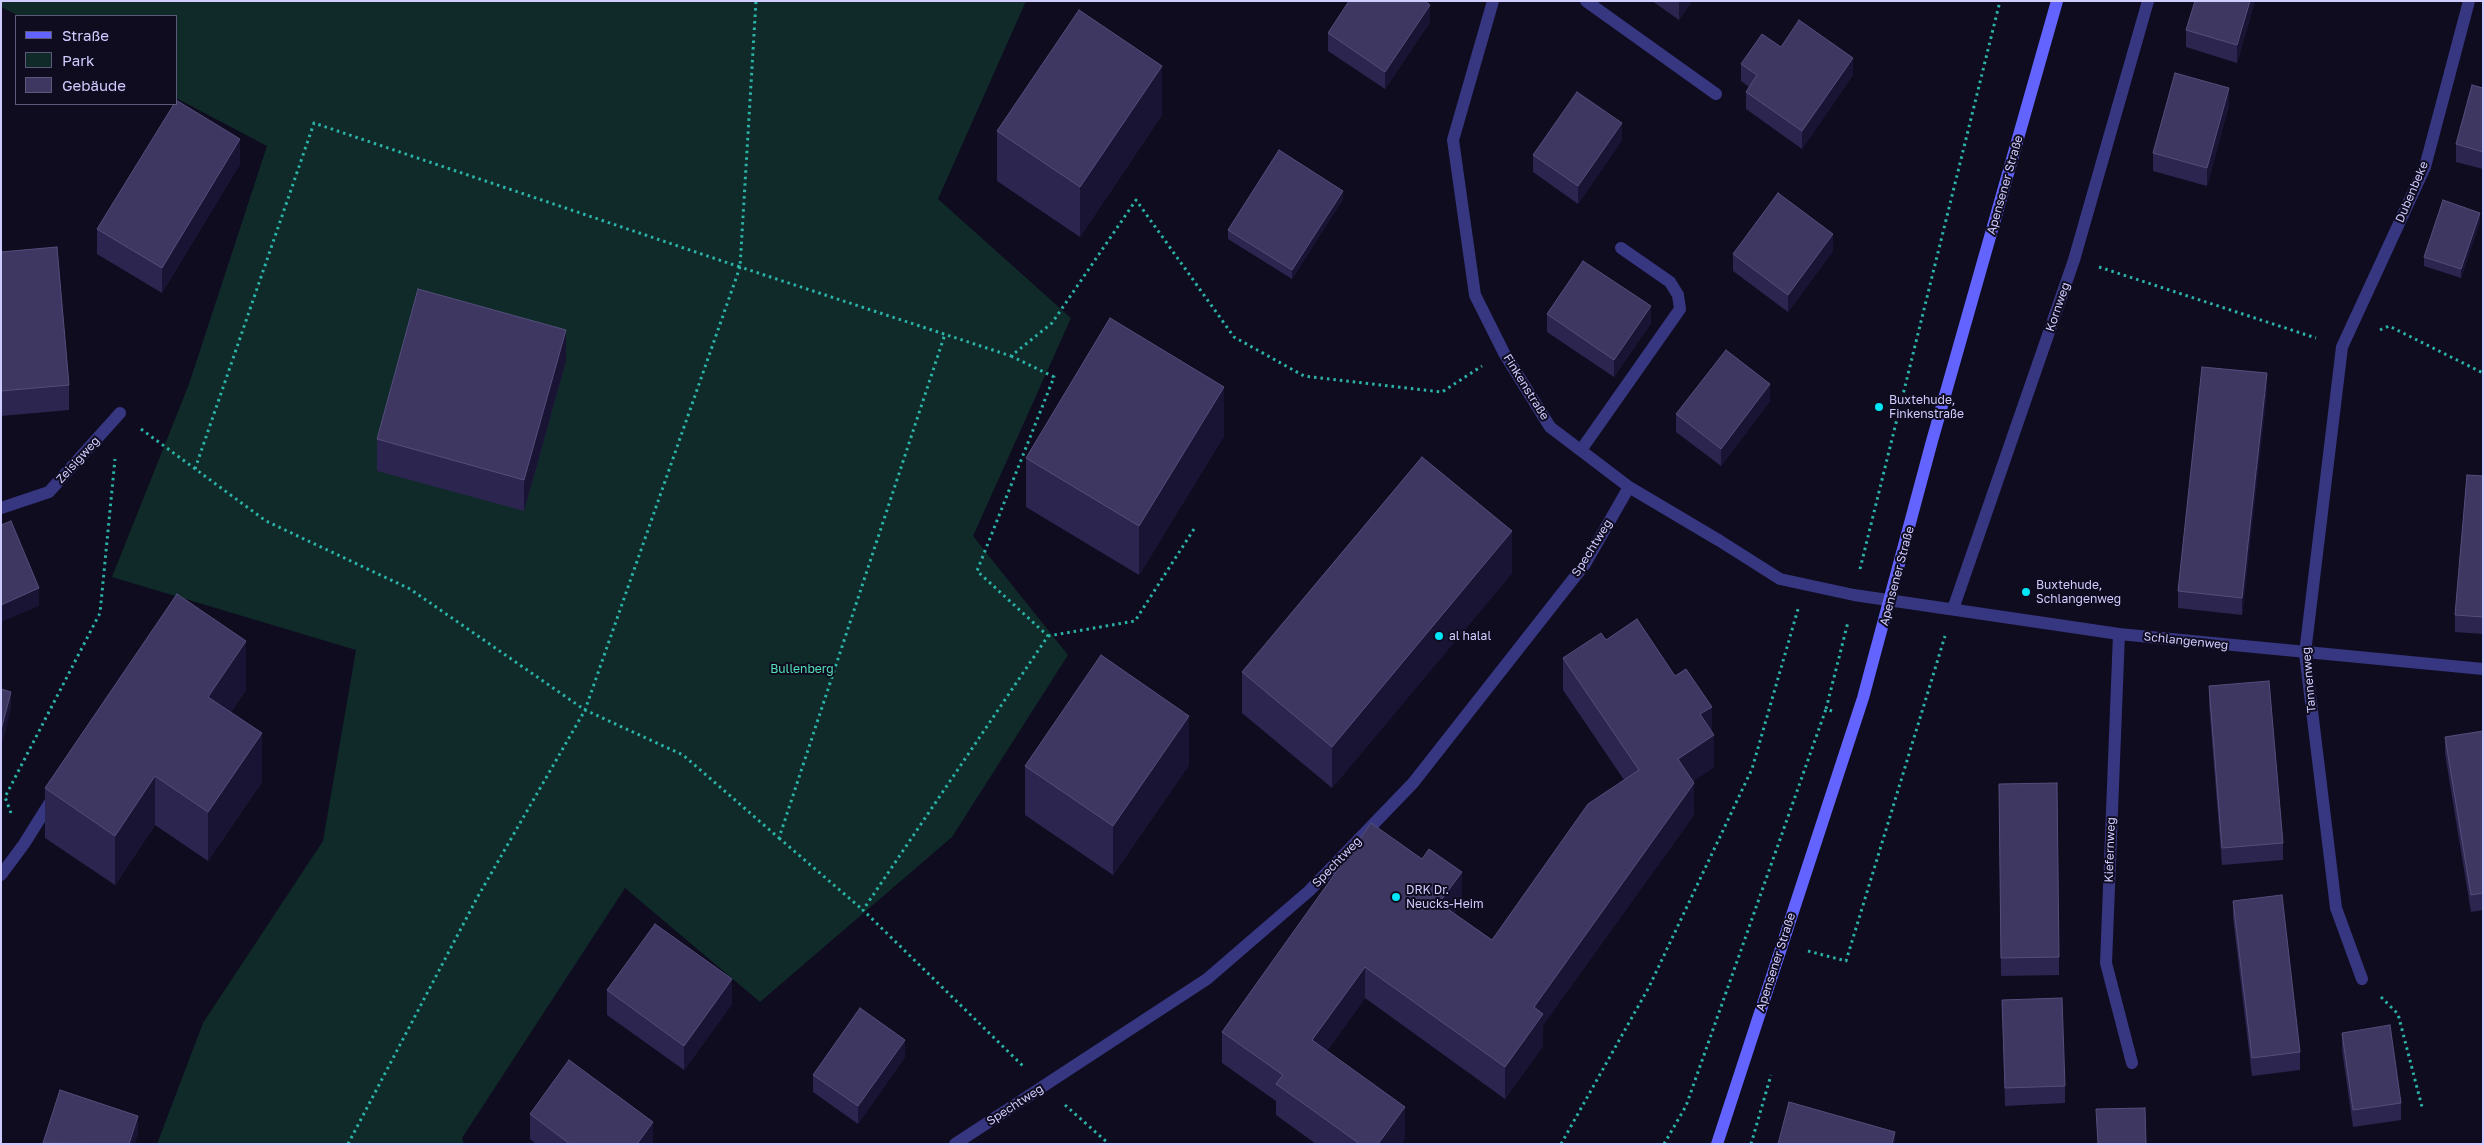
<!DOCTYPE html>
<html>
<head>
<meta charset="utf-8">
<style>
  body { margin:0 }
  #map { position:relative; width:2484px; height:1145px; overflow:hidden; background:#0f0c20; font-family:"Golos Text",sans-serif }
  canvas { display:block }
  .frame { position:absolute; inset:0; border:2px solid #d0ccff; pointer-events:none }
  .legend { position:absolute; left:15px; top:15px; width:162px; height:90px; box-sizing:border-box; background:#0f0c20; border:1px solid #5c5979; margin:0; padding:6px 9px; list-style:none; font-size:15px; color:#d0ccff }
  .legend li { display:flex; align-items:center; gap:10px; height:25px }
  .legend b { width:25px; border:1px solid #5c5979 }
</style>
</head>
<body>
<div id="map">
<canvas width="2484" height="1145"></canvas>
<div class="frame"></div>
<ul class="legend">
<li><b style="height:6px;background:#6364ff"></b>Straße</li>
<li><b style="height:14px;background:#0f2a29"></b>Park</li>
<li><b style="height:14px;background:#3d3762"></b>Gebäude</li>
</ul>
</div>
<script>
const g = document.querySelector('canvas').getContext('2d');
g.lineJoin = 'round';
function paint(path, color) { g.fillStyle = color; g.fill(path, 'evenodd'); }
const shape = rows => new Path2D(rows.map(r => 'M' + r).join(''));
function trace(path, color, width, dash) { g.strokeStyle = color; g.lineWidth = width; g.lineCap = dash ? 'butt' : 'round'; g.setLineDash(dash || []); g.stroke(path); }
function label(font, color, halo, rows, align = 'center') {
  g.font = font + ' "Golos Text",sans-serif'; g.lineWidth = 4; g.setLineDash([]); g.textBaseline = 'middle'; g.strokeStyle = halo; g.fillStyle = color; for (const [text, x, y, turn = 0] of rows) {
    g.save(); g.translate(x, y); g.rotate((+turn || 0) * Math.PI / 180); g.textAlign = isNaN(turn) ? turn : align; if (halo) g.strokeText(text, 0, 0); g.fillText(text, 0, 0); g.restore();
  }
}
const green = shape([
  [1,1,1026,1,938,199,1071,318,973,536,1068,655,952,837,760,1002,625,888,462,1138,464,1144,157,1144,203,1023,323,841,356,650,112,577,189,384,267,146,176,98,176,16,19,16,1,7]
]);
const path = shape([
  [2099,267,2316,338],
  [2380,330,2389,326,2483,373],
  [1011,356,1054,377,977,571,1048,636,863,910,1024,1067],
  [141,429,266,521,410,589,585,710,740,267,1011,356,1052,323,1136,200,1234,337,1304,376,1442,392,1482,366],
  [195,469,314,123,740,267,756,1],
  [1860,569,2000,1],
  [1048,636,1135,621,1194,529],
  [1832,711,1826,709,1848,622],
  [11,813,5,797,100,613,115,459],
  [779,838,863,910],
  [1808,951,1846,961,1945,636],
  [2381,997,2398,1014,2422,1107],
  [1065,1105,1109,1144],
  [348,1144,477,898,585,710,683,755,779,838,945,334],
  [1561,1144,1649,987,1752,769,1798,609],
  [1664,1144,1686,1106,1826,709],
  [1751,1144,1771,1075]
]);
const service = shape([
  [1581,450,1680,309,1678,295,1670,282,1621,248]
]);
const minor = shape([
  [1493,1,1453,140,1475,295,1504,353,1550,427,1629,487,1720,541,1780,579,1854,595,2119,634,2483,669],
  [1586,1,1716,94],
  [1,508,49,492,120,413],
  [1953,609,2074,260,2148,1],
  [2119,634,2106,963,2132,1063],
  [1,875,24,844,54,796],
  [2362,979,2336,908,2305,653,2342,347,2425,167,2469,1],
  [955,1144,1207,979,1309,891,1413,783,1585,564,1629,487]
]);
const secondary = shape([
  [1717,1144,1863,698,1932,441,2057,1]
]);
const wall = shape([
  [1652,1,1692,1,1679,20],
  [2255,1,2237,63,2186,47,2186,30],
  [1430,22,1385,89,1328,51,1328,33],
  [1781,47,1853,75,1802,149,1746,109,1746,92,1749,87,1741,81,1741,64],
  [2483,88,2483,169,2456,162,2456,144],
  [2229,105,2207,186,2153,171,2153,153],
  [1162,115,1080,237,997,181,997,131],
  [1622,140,1578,204,1533,172,1533,155],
  [240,164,162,293,97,254,97,229],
  [1343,199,1292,279,1228,239,1228,230],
  [2480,222,2461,278,2424,266,2424,257],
  [1833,251,1788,312,1733,271,1733,254],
  [1,252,69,385,69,410,1,416],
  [1547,314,1651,323,1614,377,1547,332],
  [566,361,524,511,377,471,377,439],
  [2267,390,2242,615,2178,608,2178,591],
  [1770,401,1721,466,1676,432,1676,414],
  [1224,436,1139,575,1026,507,1026,458],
  [2483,476,2483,634,2455,632,2455,615],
  [1512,573,1332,788,1242,713,1242,672],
  [1606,640,1712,732,1714,767,1693,781,1694,815,1543,1025,1543,1046,1505,1099,1365,998,1327,1051,1405,1138,1401,1144,1316,1144,1276,1115,1276,1101,1222,1063,1222,1032,1462,903,1454,913,1492,940,1624,780,1563,690,1563,658],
  [2209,686,2283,843,2283,860,2222,865,2209,704],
  [246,690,231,712,262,782,208,861,155,825,115,885,45,838,45,788],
  [2483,731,2483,910,2471,912,2445,754,2445,737],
  [1189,765,1113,875,1025,815,1025,766],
  [1999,784,2059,957,2059,975,2001,976],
  [2233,901,2300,1052,2300,1070,2252,1076,2233,918],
  [607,990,732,1004,684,1070,607,1015],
  [2002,1000,2065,1086,2065,1103,2005,1106],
  [2342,1033,2401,1103,2401,1120,2353,1127,2342,1050],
  [905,1057,858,1124,813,1092,813,1075],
  [530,1114,653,1144,536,1144,530,1139]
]);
const shadedWall = shape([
  [1680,1,1692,1,1679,20,1679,2],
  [2250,1,2255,1,2237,63,2237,45],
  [1430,5,1430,22,1385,89,1385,72],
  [1853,58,1853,75,1802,149,1802,131],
  [1162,66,1162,115,1080,237,1080,187],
  [2229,88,2229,105,2207,186,2207,168],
  [1622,123,1622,140,1578,204,1578,186],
  [240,139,240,164,162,293,162,268],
  [1343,191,1343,199,1292,279,1292,270],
  [2480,213,2480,222,2461,278,2461,269],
  [1833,234,1833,251,1788,312,1788,295],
  [1651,306,1651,323,1614,377,1614,360],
  [566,330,566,361,524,511,524,480],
  [2267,373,2267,390,2242,615,2242,598],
  [1770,384,1770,401,1721,466,1721,449],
  [1224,387,1224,436,1139,575,1139,526],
  [1512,531,1512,573,1332,788,1332,747],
  [39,588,39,606,1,622,1,605],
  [246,641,246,690,208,746,208,697],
  [11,692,11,709,1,748,1,730],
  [1712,707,1712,737,1714,735,1714,767,1678,791,1678,759,1700,714],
  [1189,716,1189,765,1113,875,1113,826],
  [262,733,262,782,208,861,208,812],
  [155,776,155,825,115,885,115,836],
  [1694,783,1694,815,1543,1025,1543,1046,1505,1099,1505,1067,1534,1007],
  [1462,872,1462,903,1439,934,1439,903],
  [1365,967,1365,998,1312,1072,1312,1040],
  [732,979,732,1004,684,1070,684,1046],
  [905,1040,905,1057,858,1124,858,1106],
  [1405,1107,1405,1138,1401,1144,1378,1144],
  [138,1116,138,1133,135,1144,129,1144],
  [653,1122,653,1144,637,1144],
  [1895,1132,1895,1144,1892,1144]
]);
const building = shape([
  [1349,1,1425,1,1430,5,1385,72,1328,33,1349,1],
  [2195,1,2250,1,2237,45,2186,30,2195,1],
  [1079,10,1162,66,1080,187,997,131,1079,10],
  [1799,20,1853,58,1802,131,1746,92,1757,75,1741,64,1762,34,1781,47,1799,20],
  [2175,73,2229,88,2207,168,2153,153,2175,73],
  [2472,85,2483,88,2483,152,2456,144,2472,85],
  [1577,92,1622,123,1578,186,1533,155,1577,92],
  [176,100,240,139,162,268,97,229,174,104,176,104,176,100],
  [1279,150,1343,191,1292,270,1228,230,1279,150],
  [1778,193,1833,234,1788,295,1733,254,1778,193],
  [2443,200,2480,213,2461,269,2424,257,2443,200],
  [57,247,69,385,1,391,1,252,57,247],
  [1583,261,1651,306,1614,360,1547,314,1583,261],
  [418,289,566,330,524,480,377,439,418,289],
  [1110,318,1224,387,1139,526,1026,458,1110,318],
  [1726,350,1770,384,1721,449,1676,414,1726,350],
  [2202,367,2267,373,2242,598,2178,591,2202,367],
  [1422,457,1512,531,1332,747,1242,672,1422,457],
  [2467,475,2483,476,2483,617,2455,615,2467,475],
  [11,521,39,588,1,605,1,525,11,521],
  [177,594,246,641,208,697,262,733,208,812,155,776,115,836,45,788,177,594],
  [1637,619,1675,676,1686,669,1712,707,1700,714,1714,735,1678,759,1694,783,1534,1007,1543,1014,1505,1067,1365,967,1312,1040,1405,1107,1378,1144,1360,1144,1276,1084,1283,1075,1222,1032,1371,823,1422,859,1429,849,1462,872,1439,903,1492,940,1588,804,1639,770,1563,658,1601,633,1606,640,1637,619],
  [1101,655,1189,716,1113,826,1025,766,1101,655],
  [2269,681,2283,843,2222,848,2209,686,2269,681],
  [1,689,11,692,1,730,1,689],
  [2483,731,2483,893,2471,895,2445,737,2483,731],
  [2057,783,2059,957,2001,958,1999,784,2057,783],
  [2282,895,2300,1052,2252,1058,2233,901,2282,895],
  [655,924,732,979,684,1046,607,990,655,924],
  [2062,998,2065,1086,2005,1088,2002,1000,2062,998],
  [860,1008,905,1040,858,1106,813,1075,860,1008],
  [2390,1025,2401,1103,2353,1110,2342,1033,2390,1025],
  [569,1060,653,1122,637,1144,570,1144,530,1114,569,1060],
  [60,1090,138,1116,129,1144,43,1143,60,1090],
  [1789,1102,1895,1132,1892,1144,1778,1144,1789,1102],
  [2145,1108,2146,1144,2098,1144,2096,1109,2145,1108]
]);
const markers = [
  [1879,407,5,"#00e6f7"],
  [2026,592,5,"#00e6f7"],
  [1439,636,5,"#00e6f7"],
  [1396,897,5,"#00e6f7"]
];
const streetNames = [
  ["Apensener Straße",2005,185,-74],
  ["Dubenbeke",2412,192,-67],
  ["Kornweg",2058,307,-71],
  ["Finkenstraße",1526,387,58],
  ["Zeisigweg",78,460,-48],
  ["Spechtweg",1592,548,-58],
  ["Apensener Straße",1897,576,-75],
  ["Schlangenweg",2186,641,6],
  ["Tannenweg",2309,680,-95],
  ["Kiefernweg",2110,850,-88],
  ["Spechtweg",1337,862,-46],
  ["Apensener Straße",1776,962,-72],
  ["Spechtweg",1015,1105,-33]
];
const poiNames = [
  ["Buxtehude,",1889,400],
  ["Finkenstraße",1889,414],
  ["Buxtehude,",2036,585],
  ["Schlangenweg",2036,599],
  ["al halal",1449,636],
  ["DRK Dr.",1406,890],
  ["Neucks-Heim",1406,904]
];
const parkNames = [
  ["Bullenberg",802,669]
];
paint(green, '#0f2a29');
trace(path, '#2bb3a7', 3, [2.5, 4]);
trace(service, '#373680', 12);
trace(minor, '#373680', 12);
trace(secondary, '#6364ff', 12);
paint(wall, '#2b254f');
paint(shadedWall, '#191334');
paint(building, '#3d3762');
trace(building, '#544e7b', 1);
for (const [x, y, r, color] of markers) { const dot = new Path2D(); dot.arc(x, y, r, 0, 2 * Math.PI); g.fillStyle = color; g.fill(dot); trace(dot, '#0f0c20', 2); }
label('12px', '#d0ccff', '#0f0c20', streetNames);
label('12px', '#d0ccff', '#0f0c20', poiNames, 'left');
label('12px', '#56e1b9', '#0f0c20', parkNames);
</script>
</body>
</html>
